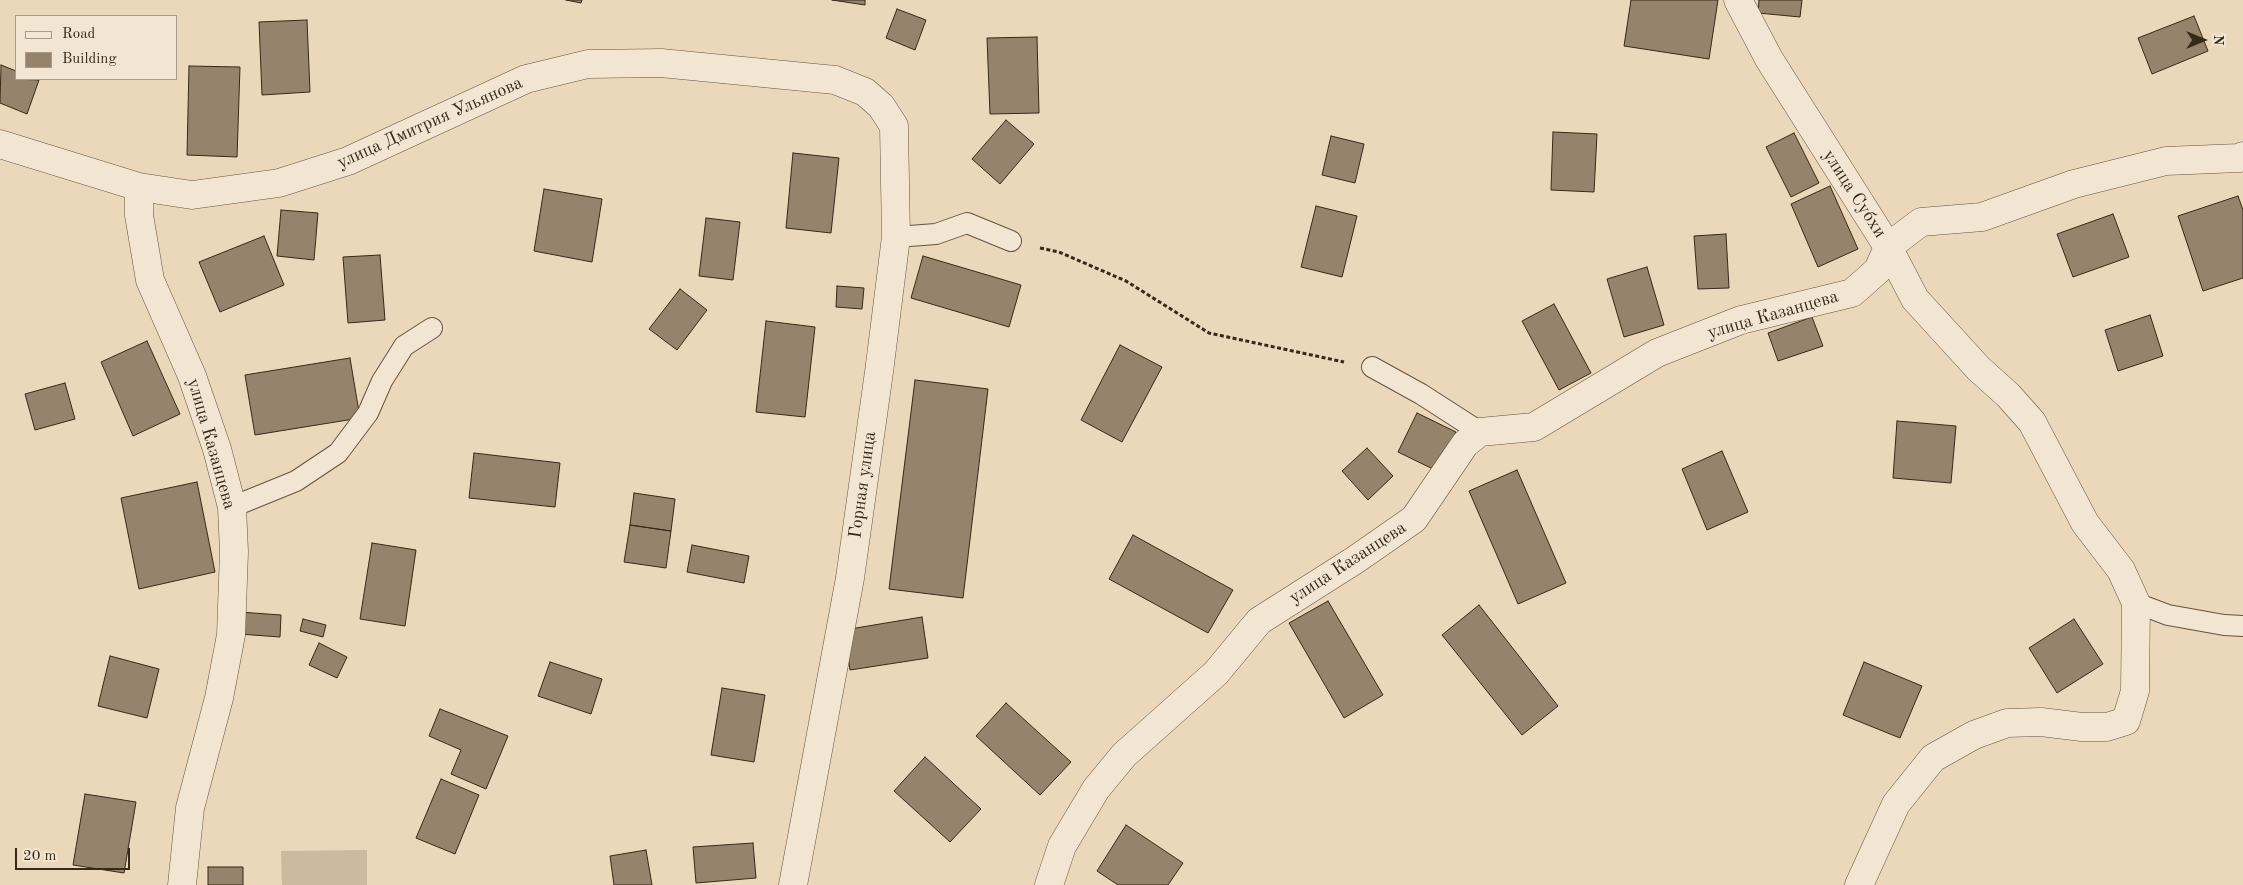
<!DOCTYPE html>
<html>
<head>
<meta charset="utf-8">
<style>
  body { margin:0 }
  #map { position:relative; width:2243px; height:885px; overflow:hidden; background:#ebd7ba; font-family:"Old Standard TT",serif }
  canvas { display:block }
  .legend { position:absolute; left:15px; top:15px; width:162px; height:65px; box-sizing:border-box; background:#f2e5d2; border:1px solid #a79a87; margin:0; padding:6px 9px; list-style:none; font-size:15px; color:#372917 }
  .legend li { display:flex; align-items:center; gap:10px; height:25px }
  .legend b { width:25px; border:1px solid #a79a87 }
  .north { position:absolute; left:2178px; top:15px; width:50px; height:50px; -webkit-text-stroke:4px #f2e5d2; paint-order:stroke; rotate:90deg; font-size:14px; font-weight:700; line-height:20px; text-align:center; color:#372917 }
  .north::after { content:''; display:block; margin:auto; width:18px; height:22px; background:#372917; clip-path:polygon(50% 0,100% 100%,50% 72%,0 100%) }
  .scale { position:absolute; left:15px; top:848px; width:115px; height:22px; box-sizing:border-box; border:2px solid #372917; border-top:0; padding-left:6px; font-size:15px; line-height:18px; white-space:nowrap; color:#372917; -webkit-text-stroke:4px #f2e5d2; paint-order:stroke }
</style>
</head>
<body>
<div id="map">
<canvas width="2243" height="885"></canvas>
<ul class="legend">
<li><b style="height:6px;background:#f2e5d2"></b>Road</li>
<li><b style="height:14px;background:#95836c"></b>Building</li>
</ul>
<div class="north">N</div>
<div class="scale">20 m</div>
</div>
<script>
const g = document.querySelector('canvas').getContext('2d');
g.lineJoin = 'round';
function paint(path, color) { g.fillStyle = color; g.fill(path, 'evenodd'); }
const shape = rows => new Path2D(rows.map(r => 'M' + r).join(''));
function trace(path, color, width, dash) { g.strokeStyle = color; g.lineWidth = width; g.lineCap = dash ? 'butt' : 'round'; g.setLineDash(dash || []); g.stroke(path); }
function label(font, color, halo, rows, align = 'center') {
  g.font = font + ' "Old Standard TT",serif'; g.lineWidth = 5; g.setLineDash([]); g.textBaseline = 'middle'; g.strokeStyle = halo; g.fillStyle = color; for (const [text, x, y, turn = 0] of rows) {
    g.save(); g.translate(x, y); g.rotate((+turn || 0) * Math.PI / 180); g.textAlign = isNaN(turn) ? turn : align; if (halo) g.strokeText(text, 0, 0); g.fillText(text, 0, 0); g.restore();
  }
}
const green = shape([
  [367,850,367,885,282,885,281,851]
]);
const building = shape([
  [566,0,582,0,581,3,566,0],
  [832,0,865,0,865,5,832,0],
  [1631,0,1718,0,1709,59,1624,46,1631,0],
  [1759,0,1802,0,1800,17,1758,13,1759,0],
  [897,9,926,20,915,50,886,38,897,9],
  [2194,16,2208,51,2152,74,2138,38,2194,16],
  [307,20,310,92,262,95,259,22,307,20],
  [1037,37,1039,113,990,114,987,38,1037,37],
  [1,65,16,71,16,79,39,80,27,114,0,103,1,65],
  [189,66,240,67,237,157,187,155,189,66],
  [1006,120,1034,144,1000,184,972,159,1006,120],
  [1553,132,1597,134,1594,192,1551,190,1553,132],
  [1794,133,1819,183,1791,197,1766,147,1794,133],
  [1331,136,1364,144,1355,183,1322,175,1331,136],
  [793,153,839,158,831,233,786,228,793,153],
  [1830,186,1858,249,1818,267,1791,204,1830,186],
  [544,189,602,199,592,262,534,251,544,189],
  [2238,196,2243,210,2243,278,2203,291,2178,216,2238,196],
  [1316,206,1357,216,1342,277,1301,267,1316,206],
  [281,210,318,213,314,260,277,256,281,210],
  [2113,214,2129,257,2073,277,2057,234,2113,214],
  [706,218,740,222,733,280,699,276,706,218],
  [1726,234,1729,288,1698,289,1694,236,1726,234],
  [264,236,284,285,220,312,199,262,264,236],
  [380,255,385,320,348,323,343,257,380,255],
  [923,256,1021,285,1009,327,911,298,923,256],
  [1647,267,1664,325,1624,337,1607,279,1647,267],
  [837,286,864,288,862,309,836,307,837,286],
  [680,289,707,310,677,350,649,329,680,289],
  [1554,304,1591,373,1559,390,1522,321,1554,304],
  [2150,315,2163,356,2118,371,2105,330,2150,315],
  [1812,317,1823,346,1778,361,1768,333,1812,317],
  [766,321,815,327,805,417,756,412,766,321],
  [147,341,180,414,133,436,101,362,147,341],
  [1120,345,1162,367,1122,442,1081,420,1120,345],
  [350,358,360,418,255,435,245,375,350,358],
  [915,380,988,389,963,598,889,589,915,380],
  [65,383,75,419,35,430,25,394,65,383],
  [1417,413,1456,432,1437,471,1398,452,1417,413],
  [1897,421,1956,426,1951,483,1893,478,1897,421],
  [1367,448,1393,476,1368,500,1342,471,1367,448],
  [1722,451,1748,512,1707,530,1682,469,1722,451],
  [474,453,560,463,555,507,469,498,474,453],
  [1517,470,1566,583,1518,604,1469,491,1517,470],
  [197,482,215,572,139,589,121,498,197,482],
  [634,493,675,499,671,531,630,525,634,493],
  [630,525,671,531,666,568,624,562,630,525],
  [1133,535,1233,590,1208,633,1109,579,1133,535],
  [372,543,416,550,405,626,360,619,372,543],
  [692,545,749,556,744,583,687,572,692,545],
  [1328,601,1383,695,1344,718,1289,623,1328,601],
  [1479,605,1558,706,1522,735,1442,635,1479,605],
  [240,612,281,615,280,637,239,634,240,612],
  [922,617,928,658,850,670,844,630,922,617],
  [303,619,326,625,323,637,300,631,303,619],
  [2074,619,2103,664,2057,693,2029,648,2074,619],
  [319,643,347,657,337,678,309,665,319,643],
  [110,656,159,669,147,718,98,706,110,656],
  [550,662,602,679,591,714,538,696,550,662],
  [1864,662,1922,686,1900,738,1843,715,1864,662],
  [722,688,765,695,754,762,711,755,722,688],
  [1006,703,1071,762,1040,795,976,736,1006,703],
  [440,709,508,736,486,789,451,774,461,750,429,736,440,709],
  [925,757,981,809,950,842,894,791,925,757],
  [441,779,479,795,455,854,416,838,441,779],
  [85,794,136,802,124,873,73,865,85,794],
  [1126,825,1183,863,1168,885,1118,885,1097,871,1126,825],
  [753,843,756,878,696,883,693,847,753,843],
  [646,850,652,885,614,885,610,856,646,850],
  [208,867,243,867,243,885,208,885,208,867]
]);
const path = shape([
  [1040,248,1059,252,1126,281,1209,333,1344,362]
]);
const service = shape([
  [896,237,936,234,967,223,1011,241],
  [1372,367,1421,394,1480,432],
  [232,507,296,481,338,453,368,413,382,381,404,346,432,328],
  [2136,603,2168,615,2224,625,2243,626]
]);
const minor = shape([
  [1738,0,1769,59,1888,247,1915,299,1979,369,2008,395,2032,422,2085,523,2121,570,2136,603,2135,691,2126,721,2107,727,2082,727,2041,722,2007,723,1974,735,1933,758,1896,804,1859,885],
  [1049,885,1062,846,1096,789,1124,755,1216,673,1259,621,1355,560,1414,519,1465,444,1480,432,1534,427,1657,353,1741,320,1852,293,1878,270,1888,247,1921,222,1982,217,2074,184,2166,161,2239,158,2243,156]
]);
const tertiary = shape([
  [0,144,139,187,192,195,279,183,348,161,526,79,588,64,661,63,835,80,865,92,881,106,894,126,896,237,879,372,850,578,793,885],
  [139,187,139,215,150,280,192,376,217,449,232,507,234,552,231,635,219,698,190,808,182,885]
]);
const streetNames = [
  ["улица Дмитрия Ульянова",430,123,-24],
  ["улица Субхи",1854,194,57],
  ["улица Казанцева",1773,315,-16],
  ["улица Казанцева",211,444,74],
  ["Горная улица",863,485,-82],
  ["улица Казанцева",1348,563,-33]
];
paint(green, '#ccb99e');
paint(building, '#95836c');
trace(building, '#372917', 1);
trace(service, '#645440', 22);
trace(minor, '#645440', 29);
trace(tertiary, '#645440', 29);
trace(path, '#372917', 3, [4, 2.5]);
trace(service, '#f2e5d2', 20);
trace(minor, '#f2e5d2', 28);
trace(tertiary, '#f2e5d2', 28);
label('18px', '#372917', '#f2e5d2', streetNames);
</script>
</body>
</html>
